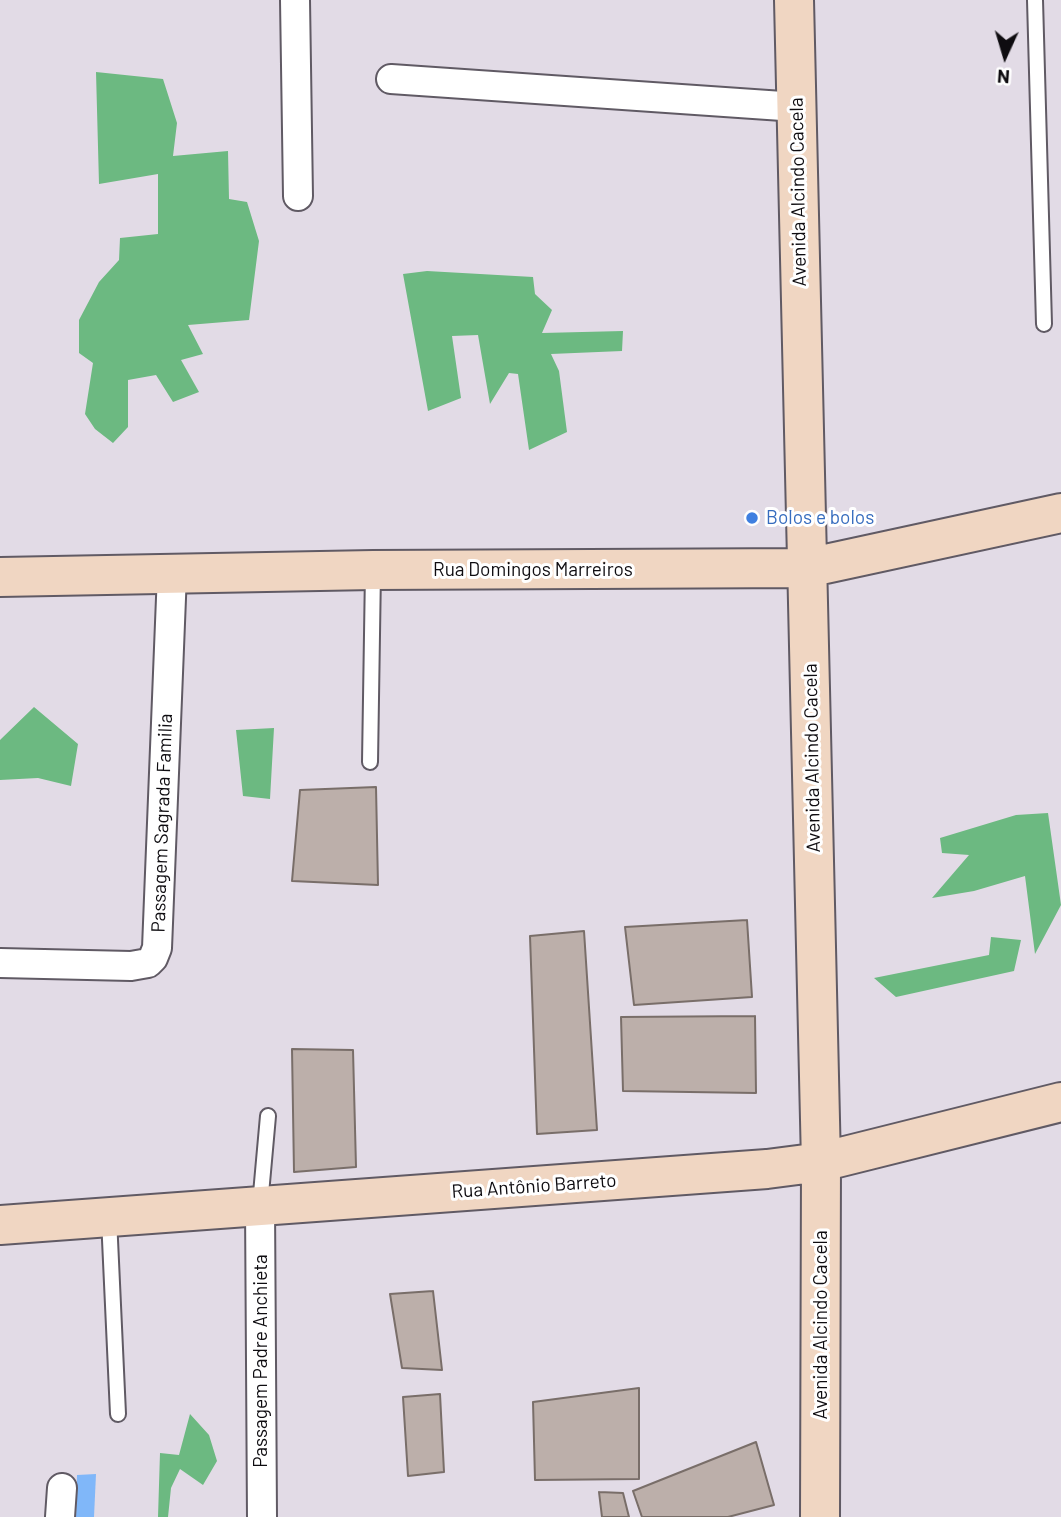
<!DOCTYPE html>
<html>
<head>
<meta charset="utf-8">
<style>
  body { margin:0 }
  #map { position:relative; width:1061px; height:1517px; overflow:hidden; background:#e2dbe6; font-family:Barlow,sans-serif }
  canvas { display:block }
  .north { position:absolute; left:970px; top:21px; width:70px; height:70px; -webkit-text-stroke:5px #fff; paint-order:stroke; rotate:184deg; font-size:19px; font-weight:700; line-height:28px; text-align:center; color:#0e0c10 }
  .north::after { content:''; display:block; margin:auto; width:24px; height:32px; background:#0e0c10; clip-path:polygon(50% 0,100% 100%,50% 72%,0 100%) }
</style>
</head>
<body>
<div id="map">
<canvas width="1061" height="1517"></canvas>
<div class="north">N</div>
</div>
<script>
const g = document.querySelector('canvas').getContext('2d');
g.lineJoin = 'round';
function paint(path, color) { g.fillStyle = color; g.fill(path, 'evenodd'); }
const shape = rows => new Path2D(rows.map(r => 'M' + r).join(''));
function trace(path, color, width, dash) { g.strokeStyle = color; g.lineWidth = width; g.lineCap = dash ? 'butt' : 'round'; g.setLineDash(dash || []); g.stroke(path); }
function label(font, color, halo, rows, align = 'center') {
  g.font = font + ' Barlow,sans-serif'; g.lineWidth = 6; g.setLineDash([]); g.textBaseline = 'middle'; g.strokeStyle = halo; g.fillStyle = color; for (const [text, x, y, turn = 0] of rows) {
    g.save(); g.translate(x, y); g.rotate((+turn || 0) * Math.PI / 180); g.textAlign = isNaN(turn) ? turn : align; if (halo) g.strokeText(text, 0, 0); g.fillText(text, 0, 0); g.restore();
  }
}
const forest = shape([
  [96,72,163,79,177,123,173,156,228,151,229,199,247,202,259,241,249,320,188,325,203,354,181,360,199,392,173,402,156,375,128,380,128,427,113,443,95,429,85,414,93,363,79,353,79,320,99,282,119,260,120,238,158,234,158,174,99,184],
  [427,271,533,277,535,294,552,310,542,333,623,331,622,351,551,354,559,371,567,432,529,450,518,374,509,373,490,404,478,335,452,336,461,398,428,411,403,274],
  [34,707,78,744,71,786,38,778,0,780,0,740],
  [274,728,270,799,243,796,236,730],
  [1048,813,1061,905,1035,954,1025,876,974,891,932,898,969,855,942,853,940,838,1016,815],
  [991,937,1021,940,1014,971,896,997,874,978,989,955],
  [190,1414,209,1435,217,1461,203,1485,180,1469,171,1488,168,1517,158,1517,160,1453,179,1455]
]);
const water = shape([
  [96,1474,94,1517,76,1517,77,1475]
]);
const building = shape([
  [376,787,378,885,292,881,300,790,376,787],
  [747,920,752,997,634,1005,625,927,747,920],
  [584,931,597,1130,537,1134,530,936,584,931],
  [755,1016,756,1093,623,1091,621,1017,755,1016],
  [292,1049,353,1050,356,1167,294,1172,292,1049],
  [433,1291,442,1370,402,1368,390,1294,433,1291],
  [639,1388,639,1479,535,1480,533,1402,639,1388],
  [440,1394,444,1472,408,1476,403,1397,440,1394],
  [756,1442,774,1505,728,1517,642,1517,633,1491,756,1442],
  [599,1492,623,1493,629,1517,602,1517,599,1492]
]);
const lane = shape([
  [1035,0,1044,324],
  [370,762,373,571],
  [260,1205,268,1116],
  [109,1218,118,1414]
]);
const street = shape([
  [295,0,298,196],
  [391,79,797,107],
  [0,963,131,966,148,963,153,958,157,948,172,573],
  [260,1205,262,1517],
  [60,1517,62,1488]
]);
const secondary = shape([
  [794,0,821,1162,820,1517],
  [0,577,373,570,807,568,1061,513],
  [0,1225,767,1169,821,1162,1061,1102]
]);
const markers = [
  [752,518,7,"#3f7fe0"]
];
const streetNames = [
  ["Avenida Alcindo Cacela",798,192,-91],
  ["Rua Domingos Marreiros",533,570],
  ["Avenida Alcindo Cacela",812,758,-91],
  ["Passagem Sagrada Familia",162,823,-88],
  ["Rua Antônio Barreto",534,1186,-4],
  ["Avenida Alcindo Cacela",821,1325,-90],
  ["Passagem Padre Anchieta",261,1361,-90]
];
const shopNames = [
  ["Bolos e bolos",766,518]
];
paint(forest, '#6cb981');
paint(water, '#80b7f9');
paint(building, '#bcafaa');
trace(building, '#796e69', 2);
trace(lane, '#605a64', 18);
trace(street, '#605a64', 32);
trace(secondary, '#605a64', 42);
trace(lane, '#fff', 14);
trace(street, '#fff', 28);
trace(secondary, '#f0d6c2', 38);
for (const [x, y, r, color] of markers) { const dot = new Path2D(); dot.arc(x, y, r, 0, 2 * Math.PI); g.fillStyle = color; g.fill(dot); trace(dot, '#fff', 2.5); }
label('19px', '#0e0c10', '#fff', streetNames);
label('19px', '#366cbe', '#fff', shopNames, 'left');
</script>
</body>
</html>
